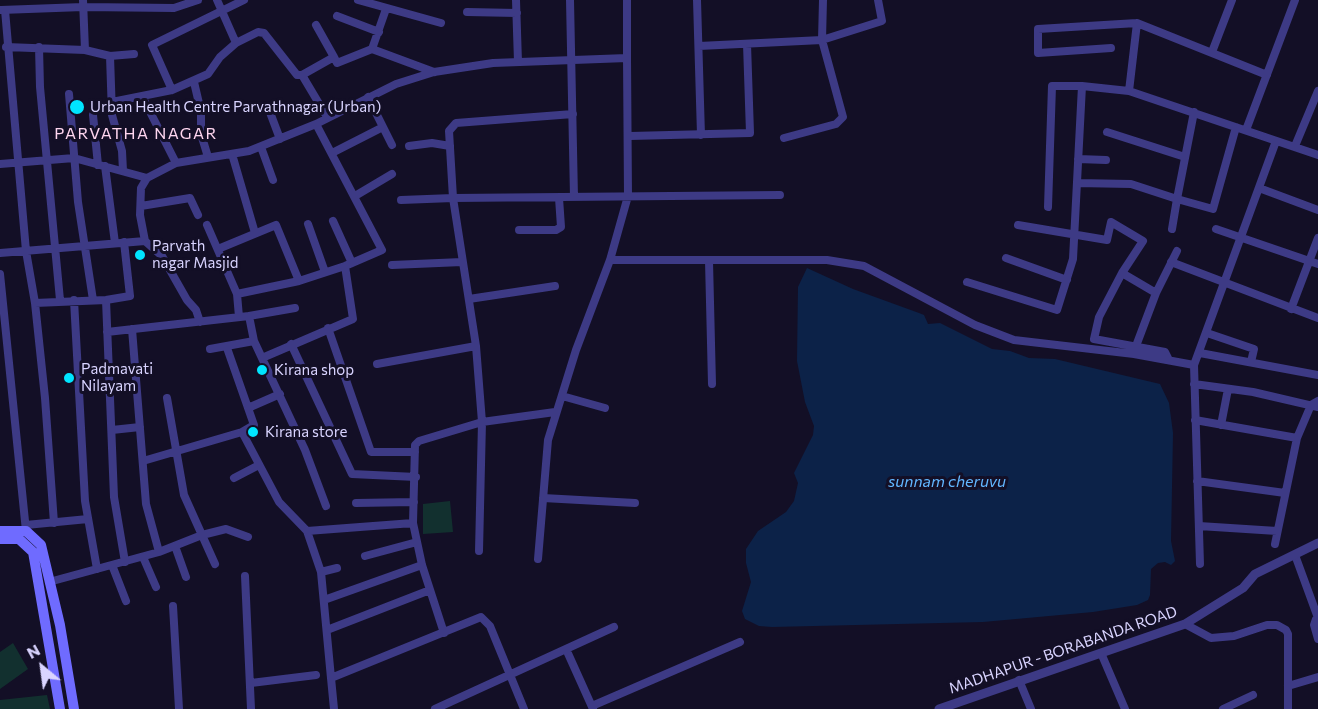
<!DOCTYPE html>
<html>
<head>
<meta charset="utf-8">
<style>
  body { margin:0 }
  #map { position:relative; width:1318px; height:709px; overflow:hidden; background:#130f26; font-family:Commissioner,sans-serif }
  canvas { display:block }
  .north { position:absolute; left:12px; top:637px; width:60px; height:60px; -webkit-text-stroke:4px #130f26; paint-order:stroke; rotate:331deg; font-size:16px; font-weight:700; line-height:24px; text-align:center; color:#d9d4ff }
  .north::after { content:''; display:block; margin:auto; width:21px; height:27px; background:#d9d4ff; clip-path:polygon(50% 0,100% 100%,50% 72%,0 100%) }
</style>
</head>
<body>
<div id="map">
<canvas width="1318" height="709"></canvas>
<div class="north">N</div>
</div>
<script>
const g = document.querySelector('canvas').getContext('2d');
g.lineJoin = 'round';
function paint(path, color) { g.fillStyle = color; g.fill(path, 'evenodd'); }
const shape = rows => new Path2D(rows.map(r => 'M' + r).join(''));
function trace(path, color, width, dash) { g.strokeStyle = color; g.lineWidth = width; g.lineCap = dash ? 'butt' : 'round'; g.setLineDash(dash || []); g.stroke(path); }
function label(font, color, halo, rows, align = 'center') {
  g.font = font + ' Commissioner,sans-serif'; g.lineWidth = 6; g.setLineDash([]); g.textBaseline = 'middle'; g.strokeStyle = halo; g.fillStyle = color; for (const [text, x, y, turn = 0] of rows) {
    g.save(); g.translate(x, y); g.rotate((+turn || 0) * Math.PI / 180); g.textAlign = isNaN(turn) ? turn : align; if (halo) g.strokeText(text, 0, 0); g.fillText(text, 0, 0); g.restore();
  }
}
const green = shape([
  [450,501,453,532,423,534,423,504],
  [13,643,28,669,0,689,0,652],
  [47,695,50,709,0,709,0,700]
]);
const water = shape([
  [807,268,853,289,919,313,924,315,928,324,940,323,992,349,1010,351,1029,358,1055,359,1160,384,1169,403,1173,433,1171,541,1175,561,1171,565,1165,562,1158,563,1151,569,1150,595,1148,600,1137,605,1093,612,983,622,772,627,759,626,745,619,742,611,751,582,746,563,746,549,758,531,786,512,794,501,798,483,794,473,813,435,814,426,805,402,797,361,798,287]
]);
const minor = shape([
  [83,0,85,50,110,56,112,115,122,151,123,171],
  [217,0,236,43],
  [358,0,441,23],
  [516,0,518,62],
  [570,0,574,197],
  [697,0,701,135],
  [1,10,83,7,174,8,198,0],
  [5,10,26,251,35,303,45,398,54,523],
  [467,12,517,13],
  [337,16,379,32],
  [316,25,334,57],
  [699,46,822,40,882,21,878,0],
  [6,47,85,50],
  [39,47,40,87,60,300],
  [1111,48,1038,53,1038,29,1137,23,1267,75],
  [372,49,386,9],
  [1212,52,1232,0],
  [110,56,134,54],
  [302,75,334,57,337,63,372,49,434,72],
  [194,82,201,112,201,134,208,157],
  [172,90,208,74,220,57,236,43,258,32,264,33,297,75,302,75,327,117],
  [1129,91,1137,23],
  [69,94,78,202,93,300],
  [368,97,392,145],
  [143,98,176,163],
  [112,102,172,90,152,45,244,0],
  [268,107,280,139],
  [93,115,98,165],
  [1246,130,1295,0],
  [1107,132,1185,157],
  [630,136,750,133,747,44],
  [784,138,836,124,843,117,822,40,823,0],
  [409,146,432,143,450,146],
  [1295,146,1318,91],
  [261,147,273,180],
  [332,153,383,127],
  [232,154,255,233],
  [1078,159,1106,160],
  [0,164,74,158,147,178],
  [105,166,115,243],
  [1077,183,1131,184,1177,199,1194,112],
  [1259,188,1318,210],
  [355,196,392,174],
  [401,200,453,198,449,131,456,123,573,114],
  [141,206,190,198,198,215],
  [1048,207,1052,86,1082,86],
  [333,221,352,263],
  [308,224,325,272],
  [207,225,237,294,239,317],
  [1018,225,1107,240,1111,222,1143,241,1122,273,1099,317,1094,339,1165,352,1169,360],
  [1172,229,1177,199,1213,209,1236,127],
  [1216,229,1318,264],
  [519,230,556,230,561,227,559,198],
  [145,241,162,256,187,300,196,310,200,322],
  [218,249,276,225,299,281],
  [0,253,145,241,140,215,141,188,147,178,176,163,249,151,316,124,396,84,434,72,493,63,627,58,627,0],
  [1006,258,1067,280],
  [610,260,827,260,864,266,975,325,1014,340,1134,354,1194,365,1276,141],
  [709,261,712,384],
  [1171,262,1318,318],
  [392,265,462,262],
  [1122,273,1156,293],
  [0,274,26,531],
  [967,282,1057,310,1073,259,1082,86,1129,91,1318,155],
  [237,294,299,281,345,266,382,250,316,124],
  [469,299,555,286],
  [74,300,85,501,97,569],
  [106,300,114,497,125,562],
  [35,303,106,300,130,296,124,242],
  [1291,309,1318,238],
  [249,316,254,341,305,450,326,506],
  [328,328,371,452,415,452],
  [132,329,146,504,159,552,202,535,226,529,248,537],
  [107,332,249,316,295,308],
  [1207,333,1254,349,1251,362],
  [291,344,352,474,416,477],
  [1136,346,1156,293,1177,251],
  [210,349,254,341],
  [1200,353,1318,375],
  [262,358,353,319,345,266],
  [377,364,476,346],
  [1194,365,1200,564],
  [1194,384,1253,392,1318,407],
  [562,396,605,408],
  [167,398,184,495,215,564],
  [248,408,280,394],
  [1195,420,1297,438],
  [1221,425,1228,389],
  [112,430,140,427],
  [242,432,279,502,307,531,321,572,331,678,481,617,490,626,524,709],
  [143,461,242,432,254,425,227,348],
  [234,478,259,465],
  [1197,481,1285,493],
  [543,498,635,503],
  [356,503,414,502],
  [26,525,88,519],
  [1199,526,1277,531],
  [307,531,413,523],
  [1275,544,1297,438,1311,405,1318,401],
  [175,546,186,577],
  [479,551,482,422,476,346,453,198,780,195],
  [1295,555,1318,618],
  [365,556,417,542],
  [143,557,156,587],
  [538,559,548,440,576,350,610,260,628,196,627,58],
  [112,565,126,601],
  [321,572,337,568],
  [245,576,251,709],
  [49,582,159,552],
  [324,600,422,565],
  [173,606,179,709],
  [1316,619,1314,625,1318,639],
  [1185,624,1211,638,1234,636,1267,625,1277,625,1286,630,1288,634,1288,709],
  [327,630,430,590],
  [444,633,422,565,413,523,415,445,419,441,482,422,555,412],
  [566,649,593,709],
  [1101,653,1125,709],
  [331,678,334,709],
  [1019,680,1031,709],
  [251,683,316,675],
  [1288,686,1318,677],
  [592,706,740,642],
  [435,709,614,627],
  [1223,709,1253,695]
]);
const tertiary = shape([
  [939,709,1185,624,1243,588,1255,574,1318,543]
]);
const secondary = shape([
  [0,531,26,531,41,545,60,625,74,709],
  [0,539,19,539,33,552,60,709]
]);
const markers = [
  [77,107,8,"#00e5ff"],
  [140,255,6,"#00e5ff"],
  [262,370,6,"#00e5ff"],
  [69,378,6,"#00e5ff"],
  [253,432,6,"#00e5ff"]
];
const poiNames = [
  ["Urban Health Centre Parvathnagar (Urban)",90,107],
  ["Parvath",152,246],
  ["nagar Masjid",152,263],
  ["Padmavati",81,369],
  ["Nilayam",81,386],
  ["Kirana shop",274,370],
  ["Kirana store",265,432]
];
const streetNames = [
  ["MADHAPUR - BORABANDA ROAD",1063,650,-19]
];
const neighbourhoodNames = [
  ["PARVATHA NAGAR",136,134]
];
const waterNames = [
  ["sunnam cheruvu",947,482]
];
paint(green, '#12302f');
paint(water, '#0c2248');
trace(minor, '#3d3a85', 8);
trace(tertiary, '#3d3a85', 9);
trace(secondary, '#6f6bff', 10);
for (const [x, y, r, color] of markers) { const dot = new Path2D(); dot.arc(x, y, r, 0, 2 * Math.PI); g.fillStyle = color; g.fill(dot); trace(dot, '#130f26', 2); }
label('15px', '#d9d4ff', '#130f26', poiNames, 'left');
label('15px', '#d9d4ff', '#130f26', streetNames);
g.letterSpacing = '1.5px';
label('16px', '#ffd6f0', '#130f26', neighbourhoodNames);
g.letterSpacing = '0px';
label('italic 16px', '#62b6ff', '#130f26', waterNames);
</script>
</body>
</html>
